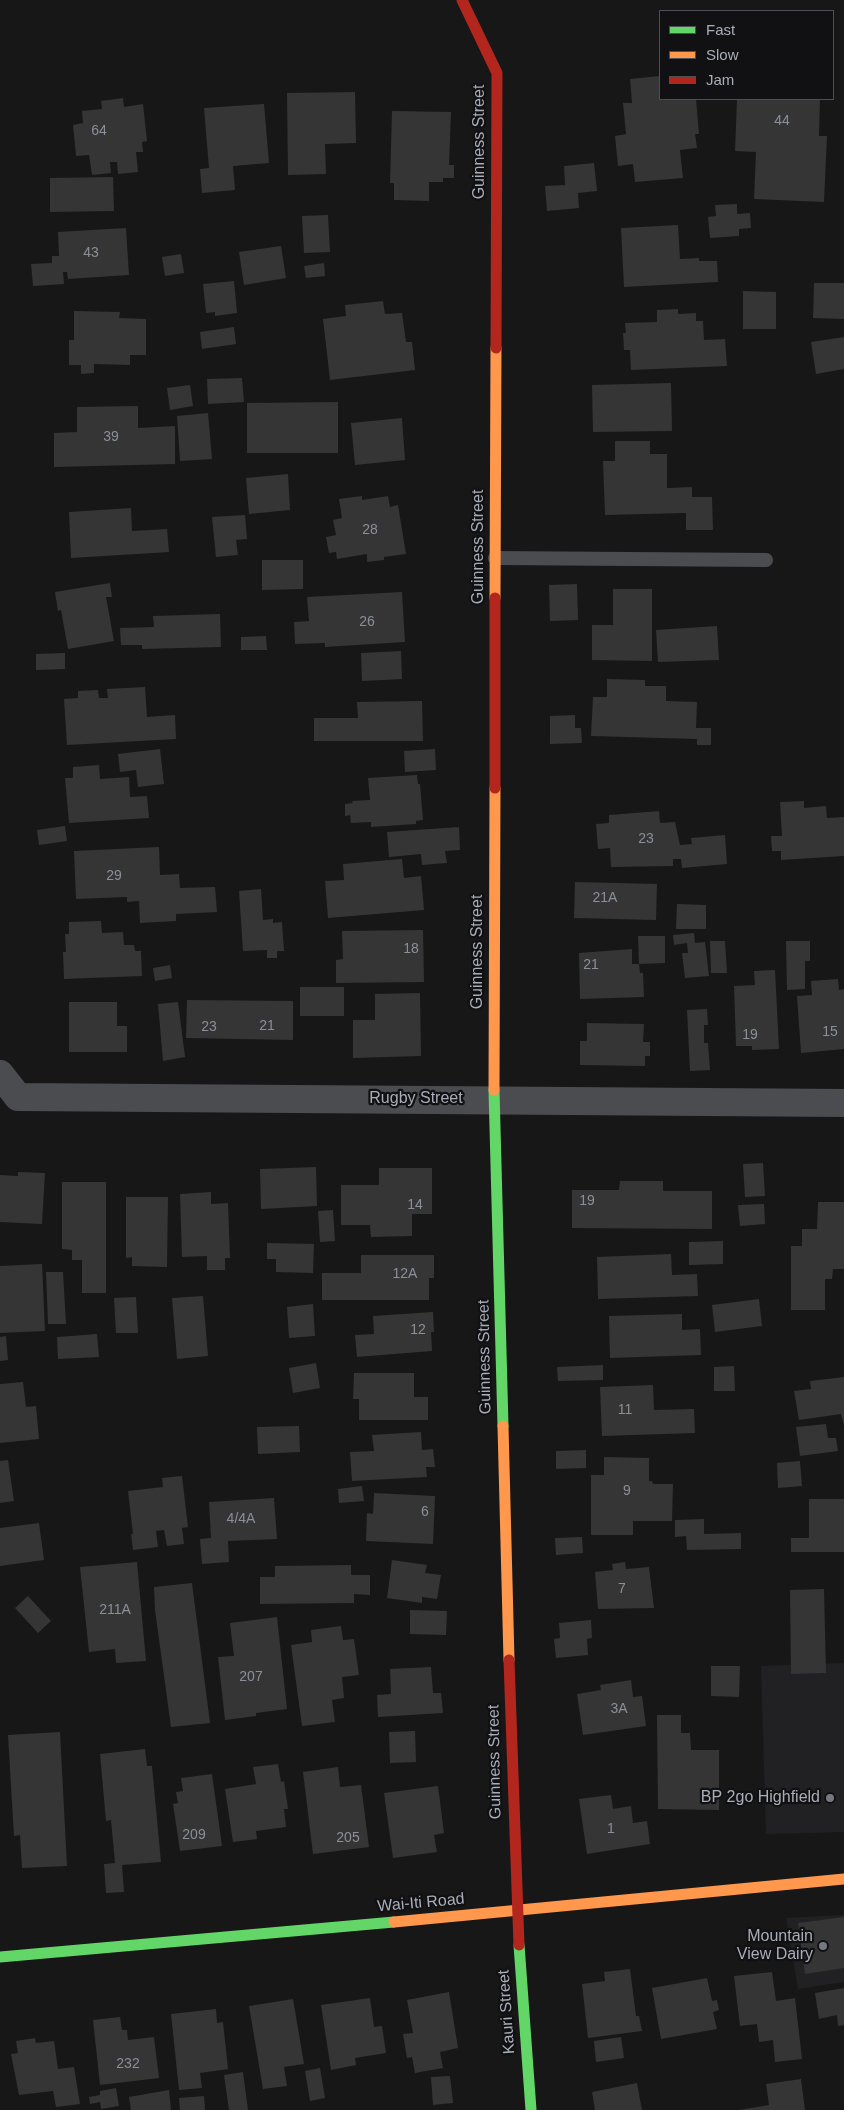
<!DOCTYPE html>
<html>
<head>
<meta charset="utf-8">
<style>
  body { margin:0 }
  #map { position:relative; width:844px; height:2110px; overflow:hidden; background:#171717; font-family:Helvetica,sans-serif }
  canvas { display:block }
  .legend { position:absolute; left:659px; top:10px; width:175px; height:90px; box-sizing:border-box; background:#111113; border:1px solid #4d4f55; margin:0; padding:6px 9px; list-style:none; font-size:15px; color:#a8adb8 }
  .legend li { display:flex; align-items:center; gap:10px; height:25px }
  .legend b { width:25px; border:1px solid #4d4f55 }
</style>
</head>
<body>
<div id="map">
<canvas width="844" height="2110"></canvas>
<ul class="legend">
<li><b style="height:6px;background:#63d668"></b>Fast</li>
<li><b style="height:6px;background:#ff974d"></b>Slow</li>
<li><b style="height:6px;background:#b3261e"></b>Jam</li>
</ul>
</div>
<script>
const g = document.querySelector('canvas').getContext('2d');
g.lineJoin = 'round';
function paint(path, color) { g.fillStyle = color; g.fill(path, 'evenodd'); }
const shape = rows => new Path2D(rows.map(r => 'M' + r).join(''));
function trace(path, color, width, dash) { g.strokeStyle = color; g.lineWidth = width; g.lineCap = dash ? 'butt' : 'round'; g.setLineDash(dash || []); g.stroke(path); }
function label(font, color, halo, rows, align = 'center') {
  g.font = font + ' Helvetica,sans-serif'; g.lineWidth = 4.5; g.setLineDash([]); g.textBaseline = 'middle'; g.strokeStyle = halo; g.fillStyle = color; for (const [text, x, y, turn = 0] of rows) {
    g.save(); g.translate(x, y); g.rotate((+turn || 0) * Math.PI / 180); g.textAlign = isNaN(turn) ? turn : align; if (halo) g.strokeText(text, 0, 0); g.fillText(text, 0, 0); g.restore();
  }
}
const built = shape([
  [844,1663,844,1832,766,1834,761,1666],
  [844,1915,844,1982,798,1989,786,1918]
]);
const building = shape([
  [660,76,660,99,696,99,699,134,695,134,697,148,680,150,683,178,635,182,633,164,618,166,615,136,626,134,623,103,632,103,630,79],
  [355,92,356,143,325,144,326,174,288,175,287,93],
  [123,98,124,107,143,104,147,141,142,142,143,152,136,152,138,172,118,174,117,162,110,162,111,173,92,175,89,155,76,156,73,125,83,123,82,111,102,109,101,101],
  [737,99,820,99,819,136,827,136,824,202,754,199,756,152,735,151],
  [264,104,269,163,233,166,235,190,202,193,200,169,209,168,204,108],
  [392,111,451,112,449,165,454,165,454,178,443,178,443,182,429,182,429,201,394,200,394,183,390,183],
  [594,163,597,191,578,193,579,208,547,211,545,186,565,185,564,166],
  [113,177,114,211,50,212,50,178],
  [737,204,737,214,750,213,751,228,739,229,739,236,710,238,708,217,716,216,715,205],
  [328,215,330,252,304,253,302,216],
  [678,225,680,259,699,258,699,261,717,261,718,282,624,287,621,228],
  [126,228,129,275,68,279,67,272,63,272,64,284,33,286,31,264,52,263,52,256,59,256,58,232],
  [281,246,286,278,244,285,239,252],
  [181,254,184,273,165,276,162,257],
  [324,263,325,276,306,278,304,266],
  [234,281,237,313,215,316,215,312,206,313,203,284],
  [814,283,844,283,844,319,813,318],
  [743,291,776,292,776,329,743,329],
  [383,301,385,314,402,313,406,342,412,342,415,370,330,380,323,319,346,316,345,305],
  [678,309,678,314,696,313,696,321,703,321,704,340,725,339,727,366,631,370,630,350,624,350,623,333,626,333,625,323,657,322,657,310],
  [74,311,120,312,119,318,146,319,146,355,130,355,130,365,94,364,94,373,81,374,81,365,69,365,69,340,74,340],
  [234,327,236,344,202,349,200,332],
  [844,337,844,369,816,374,811,342],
  [242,378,244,402,208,404,207,379],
  [671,383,672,431,593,432,592,385],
  [190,385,193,406,170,410,167,388],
  [338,402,338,453,247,453,247,403],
  [138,406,138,428,175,426,175,464,54,467,54,433,77,432,77,407],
  [208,413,212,459,180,461,177,416],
  [402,418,405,460,355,465,351,423],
  [615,441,650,441,650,454,667,454,667,488,692,487,692,497,712,497,713,530,686,530,686,513,605,515,603,461,615,461],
  [288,474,290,510,249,514,246,478],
  [362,496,362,500,388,496,390,507,398,505,406,554,384,557,384,560,367,562,367,554,337,559,336,552,329,553,326,537,336,535,333,520,342,518,339,499],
  [131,508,132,531,167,529,169,552,71,558,69,512],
  [245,515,247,539,236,540,238,555,216,557,212,517],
  [262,560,303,560,303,589,262,590],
  [110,583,112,597,106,597,114,641,68,649,61,610,58,611,55,592],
  [577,584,578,620,550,621,549,585],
  [613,589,652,589,652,661,592,660,592,625,613,625],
  [402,592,405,642,325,647,325,643,295,644,294,622,309,621,307,597],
  [220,614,221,647,142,649,142,645,121,645,120,628,154,627,153,616],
  [717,626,719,660,658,662,656,630],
  [266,636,267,650,241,650,241,637],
  [401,651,402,679,362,681,361,653],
  [65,653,65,669,36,670,36,654],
  [607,679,645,680,645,686,666,686,666,701,697,702,696,728,711,728,711,745,697,745,697,739,591,736,593,697,607,697],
  [145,687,147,717,175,715,176,739,67,745,64,699,78,698,78,691,98,690,99,698,108,698,107,689],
  [422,701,423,741,314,741,314,718,358,718,357,702],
  [575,715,575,728,581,728,582,743,550,744,550,716],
  [160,749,164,784,138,787,136,770,120,772,118,754],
  [435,749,436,770,405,772,404,751],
  [99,765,100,779,129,777,130,797,147,796,149,818,69,823,65,778,73,778,73,767],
  [417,775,418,784,420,784,423,820,416,821,416,824,371,827,371,822,351,823,350,815,345,816,345,804,353,803,352,801,370,800,368,778],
  [804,801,804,808,826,806,827,818,844,817,844,856,781,860,781,851,772,851,771,836,782,836,780,802],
  [659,811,660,823,675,822,680,845,692,844,691,838,725,835,727,864,682,868,681,859,673,859,673,866,611,867,610,848,598,849,596,824,609,823,609,815],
  [65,826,67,841,39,845,37,830],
  [459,827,460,850,445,851,447,863,422,865,421,854,389,857,387,832],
  [159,847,160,875,179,874,180,888,215,887,217,912,176,914,176,921,140,923,139,901,127,902,127,897,76,899,74,851],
  [402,859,404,878,421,876,424,910,328,918,325,881,344,880,343,864],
  [575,882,657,884,656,920,574,918],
  [261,889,263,920,273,919,273,923,282,922,284,951,277,951,277,958,267,958,267,950,243,951,239,891],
  [677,904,706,905,706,929,676,929],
  [101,921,102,933,123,932,124,945,134,945,135,951,141,951,142,976,64,979,63,952,66,952,65,934,69,934,69,922],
  [423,930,424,982,336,983,336,960,343,959,342,931],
  [694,933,695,943,705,942,709,976,685,978,682,953,688,953,687,943,674,945,673,935],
  [638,936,665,936,665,963,639,964,640,973,643,973,644,997,580,999,579,953,632,949,632,964,639,964],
  [710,941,725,941,727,973,711,973],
  [786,941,810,941,810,961,805,961,805,989,787,990],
  [170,965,172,978,155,981,153,968],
  [775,970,779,1049,752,1050,752,1046,736,1046,734,986,755,985,754,971],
  [838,979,839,990,844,989,844,1049,801,1053,797,996,812,995,811,981],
  [300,987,344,987,344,1016,300,1016],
  [420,993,421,1056,353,1058,353,1020,375,1020,375,994],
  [187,1000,293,1001,293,1040,186,1038],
  [69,1002,117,1002,117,1026,127,1026,127,1052,69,1052],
  [178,1002,185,1057,163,1061,158,1004],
  [707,1009,708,1025,704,1025,704,1043,708,1043,710,1070,690,1071,687,1010],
  [587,1023,644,1024,643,1042,650,1042,650,1056,645,1056,645,1066,580,1065,580,1041,587,1041],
  [763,1163,765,1196,745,1197,743,1164],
  [316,1167,317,1206,261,1209,260,1169],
  [379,1168,432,1168,432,1214,412,1214,412,1236,371,1237,370,1225,341,1225,341,1185,379,1185],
  [18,1172,45,1173,42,1224,0,1222,0,1175,18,1176],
  [620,1181,663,1181,663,1191,712,1191,712,1229,572,1228,572,1190,619,1190],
  [62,1182,106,1182,106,1293,82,1293,82,1260,72,1260,72,1250,62,1249],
  [211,1192,211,1204,228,1203,230,1258,225,1258,225,1270,207,1270,207,1256,182,1257,180,1194],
  [126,1197,168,1197,167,1267,132,1266,132,1257,126,1258],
  [818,1202,844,1202,844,1269,833,1269,832,1279,825,1279,825,1310,791,1310,791,1246,802,1246,802,1229,817,1229],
  [764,1204,765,1224,740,1226,738,1205],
  [333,1210,335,1241,320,1242,318,1211],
  [723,1241,723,1264,689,1265,689,1242],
  [267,1243,314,1244,313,1273,276,1272,276,1259,267,1259],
  [671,1254,672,1275,697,1274,698,1296,598,1299,597,1257],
  [361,1255,434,1255,434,1278,429,1278,429,1300,322,1300,322,1273,361,1273],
  [42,1264,45,1331,0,1333,0,1266],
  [46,1272,63,1272,66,1324,48,1324],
  [203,1296,208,1356,177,1359,172,1298],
  [136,1297,138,1333,116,1333,114,1298],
  [759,1299,762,1326,715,1332,712,1305],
  [313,1304,315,1336,289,1338,287,1307],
  [433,1312,434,1332,431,1332,432,1351,357,1357,355,1335,374,1334,373,1316],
  [682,1314,682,1330,700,1329,701,1355,610,1358,609,1316],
  [97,1334,99,1357,58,1359,57,1337],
  [6,1336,8,1360,0,1361,0,1337],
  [316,1363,320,1388,293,1393,289,1368],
  [603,1365,603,1380,558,1381,557,1367],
  [734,1366,735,1391,714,1391,714,1367],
  [354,1373,414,1373,414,1397,428,1397,428,1420,359,1420,359,1399,353,1399],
  [844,1377,844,1425,841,1414,799,1420,794,1391,811,1389,810,1381],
  [23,1382,26,1407,36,1406,39,1439,0,1443,0,1384],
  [653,1385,654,1410,694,1409,695,1433,602,1436,600,1387],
  [826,1424,828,1438,836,1438,838,1451,800,1456,796,1427],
  [299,1426,300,1452,258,1454,257,1427],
  [421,1432,422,1450,433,1449,435,1467,426,1467,427,1477,352,1481,350,1452,374,1451,372,1435],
  [586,1450,586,1468,556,1469,556,1451],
  [604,1457,649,1458,649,1481,652,1481,653,1484,673,1484,672,1521,633,1521,633,1535,591,1535,591,1475,604,1475],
  [8,1460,14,1501,0,1503,0,1461],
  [800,1461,802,1486,778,1488,777,1463],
  [182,1476,188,1527,182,1528,184,1544,167,1546,164,1530,156,1531,158,1547,133,1550,131,1534,133,1534,128,1491,163,1487,162,1478],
  [362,1486,364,1501,339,1503,338,1489],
  [374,1493,435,1496,433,1544,366,1541,367,1513,373,1514],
  [274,1498,277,1539,228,1541,229,1562,202,1564,200,1539,211,1538,209,1502],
  [809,1499,844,1499,844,1552,791,1552,791,1538,809,1538],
  [704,1519,704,1534,741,1533,741,1549,687,1550,686,1536,675,1537,675,1520],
  [39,1523,44,1560,0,1566,0,1528],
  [582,1537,583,1553,556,1555,555,1538],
  [392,1560,427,1565,425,1573,441,1575,437,1599,422,1597,422,1603,387,1598],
  [137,1562,146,1661,116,1663,115,1649,89,1652,80,1567],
  [625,1562,626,1569,649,1567,654,1608,598,1609,595,1572,613,1570,612,1564],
  [351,1565,351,1575,370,1575,370,1595,354,1594,354,1603,260,1604,260,1577,275,1577,275,1566],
  [192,1583,210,1723,171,1727,155,1610,154,1587],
  [824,1589,826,1673,791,1674,790,1590],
  [28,1596,51,1621,38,1633,15,1608],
  [410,1610,447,1611,446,1635,410,1634],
  [277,1617,287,1709,256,1713,256,1716,225,1720,218,1657,234,1656,230,1623],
  [591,1620,592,1638,587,1639,588,1655,556,1658,554,1639,560,1638,559,1623],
  [341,1626,343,1640,354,1639,359,1675,342,1677,344,1698,332,1700,335,1722,302,1726,291,1645,312,1642,311,1630],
  [711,1666,740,1666,739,1697,711,1696],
  [431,1667,433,1693,441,1693,443,1713,378,1717,377,1695,391,1694,390,1669],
  [631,1680,633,1697,642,1696,646,1726,583,1735,577,1694,601,1690,600,1685],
  [657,1715,681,1715,681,1733,690,1733,691,1750,719,1750,719,1810,658,1809],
  [415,1731,416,1762,390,1763,389,1732],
  [60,1732,67,1866,22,1868,20,1835,14,1836,8,1735],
  [145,1749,147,1766,152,1766,161,1862,122,1865,124,1892,106,1893,104,1864,115,1863,111,1820,106,1821,100,1754],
  [278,1764,281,1782,284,1781,288,1809,284,1809,286,1827,256,1831,257,1839,233,1842,225,1789,256,1784,253,1767],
  [338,1767,340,1787,361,1785,369,1847,313,1854,303,1772],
  [212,1774,222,1846,180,1851,173,1804,178,1803,176,1792,183,1791,181,1778],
  [438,1786,444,1833,434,1835,437,1852,393,1858,384,1793],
  [611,1795,613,1809,631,1806,633,1823,647,1821,650,1844,587,1854,579,1799],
  [844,1917,844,1968,805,1974,798,1923],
  [630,1969,636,2016,639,2016,642,2031,588,2038,582,1984,605,1981,604,1972],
  [772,1972,776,2001,795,1998,802,2059,775,2062,773,2040,759,2042,757,2024,740,2026,734,1976],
  [707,1978,712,2001,717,2000,719,2010,713,2012,717,2029,661,2039,652,1988],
  [844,1988,844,2025,838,2026,837,2015,819,2019,815,1993],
  [449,1992,458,2048,440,2052,443,2068,415,2073,412,2057,407,2058,403,2034,413,2033,407,2000],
  [370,1998,374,2027,382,2026,386,2053,355,2058,356,2065,331,2070,321,2005],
  [293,1999,304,2064,284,2067,287,2086,263,2089,249,2006],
  [216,2009,217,2023,223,2022,228,2069,200,2073,202,2088,179,2090,171,2014],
  [120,2017,122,2030,127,2030,128,2040,154,2037,159,2078,100,2085,93,2020],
  [621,2037,624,2058,596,2062,594,2041],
  [35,2038,36,2043,54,2041,58,2069,74,2067,80,2104,56,2107,53,2091,19,2095,11,2054,18,2053,16,2041],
  [320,2068,325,2098,310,2101,305,2071],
  [243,2072,248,2110,229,2110,224,2075],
  [450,2076,453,2103,433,2105,431,2077],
  [801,2079,805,2110,739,2110,769,2105,766,2084],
  [637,2083,642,2110,595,2110,592,2092],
  [116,2088,119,2106,101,2109,100,2102,90,2104,89,2097,100,2095,100,2091],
  [169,2090,171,2110,131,2110,129,2097],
  [204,2096,205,2110,180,2110,179,2098]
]);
const lane = shape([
  [495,558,766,560]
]);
const street = shape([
  [0,1074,18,1097,844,1103]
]);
const fast = shape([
  [494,1090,503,1426],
  [519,1945,531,2110],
  [0,1957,394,1922]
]);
const slow = shape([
  [495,598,496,348],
  [494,1090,495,788],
  [503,1426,509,1660],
  [394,1922,844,1879]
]);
const jam = shape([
  [462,0,497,73,496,348],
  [495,788,495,598],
  [509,1660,519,1945]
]);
const markers = [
  [830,1798,5,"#757880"],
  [823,1946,5,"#757880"]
];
const numberNames = [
  ["44",782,121],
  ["64",99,131],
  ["43",91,253],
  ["39",111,437],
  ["28",370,530],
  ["26",367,622],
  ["23",646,839],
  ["29",114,876],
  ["21A",605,898],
  ["18",411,949],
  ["21",591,965],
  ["21",267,1026],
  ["23",209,1027],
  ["15",830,1032],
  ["19",750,1035],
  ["19",587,1201],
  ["14",415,1205],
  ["12A",405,1274],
  ["12",418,1330],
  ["11",625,1410],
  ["9",627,1491],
  ["6",425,1512],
  ["4/4A",241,1519],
  ["7",622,1589],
  ["211A",115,1610],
  ["207",251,1677],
  ["3A",619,1709],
  ["1",611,1829],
  ["209",194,1835],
  ["205",348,1838],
  ["232",128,2064]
];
const streetNames = [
  ["Guinness Street",480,142,-90],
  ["Guinness Street",479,547,-90],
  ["Guinness Street",478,952,-90],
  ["Rugby Street",416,1099],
  ["Guinness Street",485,1357,-91],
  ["Guinness Street",495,1762,-91],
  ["Wai-Iti Road",421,1903,-5],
  ["Kauri Street",507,2012,-94]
];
const poiNames = [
  ["BP 2go Highfield",820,1798],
  ["Mountain",813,1937],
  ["View Dairy",813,1955]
];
paint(built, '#212123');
paint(building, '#353536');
trace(lane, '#4b4c50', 14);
trace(street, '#4b4c50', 28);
trace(fast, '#63d668', 11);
trace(slow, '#ff974d', 11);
trace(jam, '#b3261e', 11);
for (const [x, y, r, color] of markers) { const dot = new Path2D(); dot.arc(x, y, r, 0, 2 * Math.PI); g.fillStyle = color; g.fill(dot); trace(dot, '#111113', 2); }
label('14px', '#8b8f98', null, numberNames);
label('16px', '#a8adb8', '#111113', streetNames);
label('16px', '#a8adb8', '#111113', poiNames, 'right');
</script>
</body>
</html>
